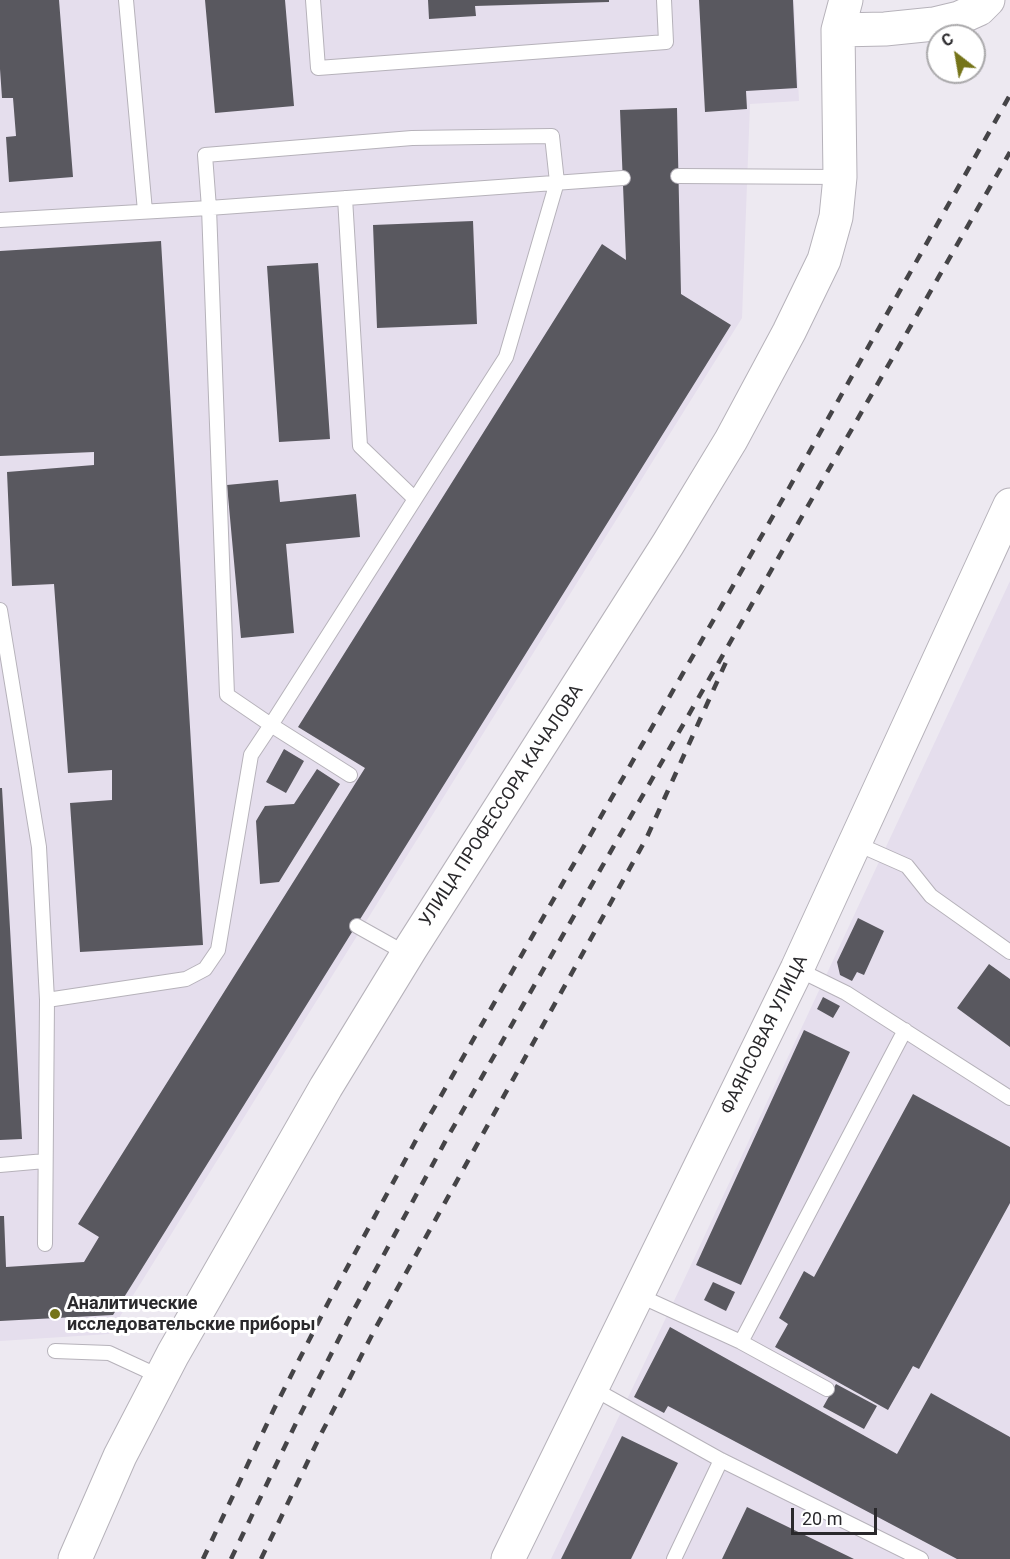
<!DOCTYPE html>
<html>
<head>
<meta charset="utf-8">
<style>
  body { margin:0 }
  #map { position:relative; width:1010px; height:1559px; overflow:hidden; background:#ede9f1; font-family:Roboto,sans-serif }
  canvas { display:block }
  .north { position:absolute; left:926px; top:24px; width:60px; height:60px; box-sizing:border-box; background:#fff; border:2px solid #aaa9ab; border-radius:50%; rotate:329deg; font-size:16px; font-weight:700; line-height:24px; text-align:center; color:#2a292c }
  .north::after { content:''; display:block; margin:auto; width:21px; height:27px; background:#757419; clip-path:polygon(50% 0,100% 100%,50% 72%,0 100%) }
  .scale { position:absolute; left:791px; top:1508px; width:86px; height:27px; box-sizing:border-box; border:3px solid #2a292c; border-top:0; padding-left:8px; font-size:18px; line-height:21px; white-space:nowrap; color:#2a292c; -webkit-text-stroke:4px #fff; paint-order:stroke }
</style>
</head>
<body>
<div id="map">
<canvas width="1010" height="1559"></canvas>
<div class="north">С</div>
<div class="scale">20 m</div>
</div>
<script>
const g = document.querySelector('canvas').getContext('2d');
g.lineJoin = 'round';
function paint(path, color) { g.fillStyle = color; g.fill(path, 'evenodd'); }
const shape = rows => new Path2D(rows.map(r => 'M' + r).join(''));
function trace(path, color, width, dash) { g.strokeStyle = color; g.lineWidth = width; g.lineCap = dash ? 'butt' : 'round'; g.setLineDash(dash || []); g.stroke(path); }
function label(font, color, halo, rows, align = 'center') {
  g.font = font + ' Roboto,sans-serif'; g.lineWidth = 6; g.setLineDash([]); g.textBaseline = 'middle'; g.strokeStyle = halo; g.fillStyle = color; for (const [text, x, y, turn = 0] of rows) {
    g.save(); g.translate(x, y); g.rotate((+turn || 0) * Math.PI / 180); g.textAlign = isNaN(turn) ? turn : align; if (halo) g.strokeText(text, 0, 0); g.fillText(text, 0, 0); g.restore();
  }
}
const built = shape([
  [0,0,794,0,799,101,750,104,742,318,109,1334,0,1341],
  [1010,581,1010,1559,551,1559,683,1282]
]);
const building = shape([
  [0,0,59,0,73,177,9,182,6,137,16,136,13,98,2,98,0,69],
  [205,0,285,0,294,106,215,113],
  [428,0,609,0,609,2,475,6,476,16,429,19],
  [699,0,793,0,797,88,746,91,747,109,705,112],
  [677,108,681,294,731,325,113,1315,0,1321,0,1216,4,1216,6,1267,84,1262,99,1237,78,1224,365,768,298,727,602,244,626,260,620,110],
  [473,221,477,324,377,328,373,225],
  [161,241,203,945,80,952,70,803,112,800,112,770,68,773,54,584,12,586,7,472,94,465,94,452,0,456,0,251],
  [318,263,330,439,279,442,267,266],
  [278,480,280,502,356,494,360,537,286,544,294,633,241,638,227,485],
  [284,749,304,761,286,793,266,782],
  [317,769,340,784,279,882,260,884,256,821,265,806,294,804],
  [0,788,2,788,22,1139,0,1140],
  [858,918,884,931,864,975,857,972,852,981,840,975,837,962],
  [989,964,1010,979,1010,1047,957,1008],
  [823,997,840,1006,833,1018,817,1009],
  [804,1030,850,1052,741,1285,696,1265],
  [913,1094,1010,1147,1010,1203,919,1369,913,1366,888,1410,775,1347,788,1324,779,1318,804,1271,814,1277],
  [713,1282,735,1292,726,1311,704,1300],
  [670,1327,897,1454,931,1393,1010,1437,1010,1559,957,1559,668,1406,664,1413,634,1397],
  [836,1384,877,1406,864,1429,823,1407],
  [622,1436,678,1463,631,1559,561,1559],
  [747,1507,854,1559,722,1559]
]);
const service = shape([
  [126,0,145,211],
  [313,0,318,68,666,42,664,0],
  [678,176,840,177],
  [345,198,360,446,415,499],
  [0,220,209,208,623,178],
  [0,610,39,847,47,1000,45,1244],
  [855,843,907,866,931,896,1010,952],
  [357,926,407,954],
  [797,969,846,993,1010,1098],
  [47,1000,186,979,205,969,218,950,251,755,271,725,415,499,506,357,557,182,552,136,412,138,205,155,209,208,227,695,271,725,350,775],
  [0,1165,45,1161],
  [638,1295,741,1342,827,1389],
  [741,1342,905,1030],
  [55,1351,109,1353,161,1377],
  [592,1388,721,1460,921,1559],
  [674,1559,721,1460]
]);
const tertiary = shape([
  [838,30,885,29,934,24,959,18,979,9,988,0],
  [75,1559,120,1456,173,1354,326,1087,411,948,668,544,731,440,789,332,824,260,836,217,840,177,838,30,846,0],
  [508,1559,797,969,1010,505]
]);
const rail = shape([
  [203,1559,274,1409,328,1303,422,1129,789,488,1010,95],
  [231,1559,297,1421,350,1317,446,1140,1010,152],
  [261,1559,320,1436,375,1329,647,837,726,662]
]);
const markers = [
  [55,1314,6,"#757419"]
];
const streetNames = [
  ["УЛИЦА ПРОФЕССОРА КАЧАЛОВА",502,806,-57],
  ["ФАЯНСОВАЯ УЛИЦА",765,1035,-64]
];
const poiNames = [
  ["Аналитические",67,1304],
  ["исследовательские приборы",67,1325]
];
paint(built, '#e5deed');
paint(building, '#59585f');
trace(service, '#b6b2ba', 16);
trace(tertiary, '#b6b2ba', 35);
trace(service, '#fff', 14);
trace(tertiary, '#fff', 33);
trace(rail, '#454447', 4.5, [10, 10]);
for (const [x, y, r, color] of markers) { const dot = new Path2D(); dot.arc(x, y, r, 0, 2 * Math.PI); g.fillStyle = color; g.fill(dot); trace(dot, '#fff', 2); }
label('18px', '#2a292c', '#fff', streetNames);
label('bold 18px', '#2a292c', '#fff', poiNames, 'left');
</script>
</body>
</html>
